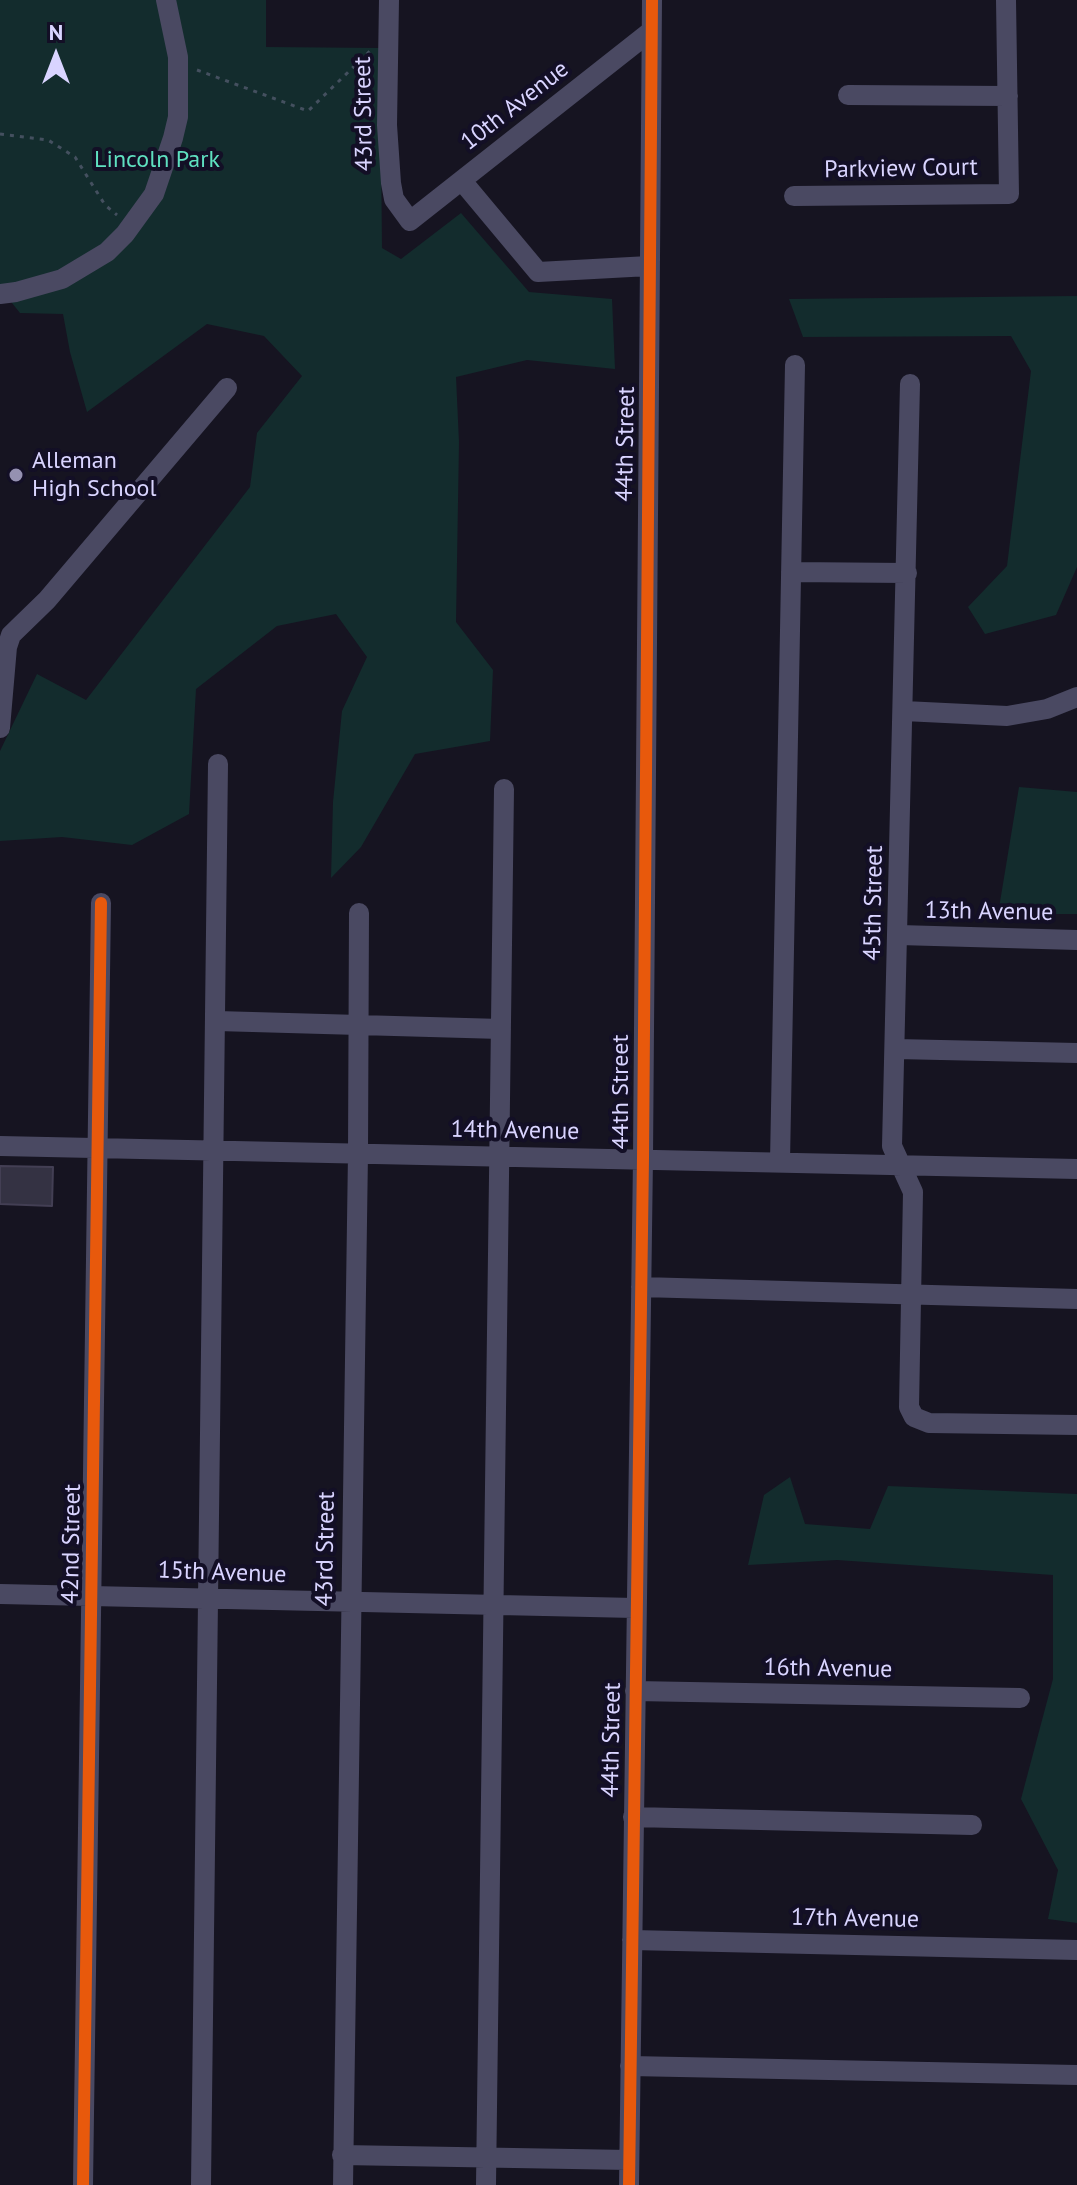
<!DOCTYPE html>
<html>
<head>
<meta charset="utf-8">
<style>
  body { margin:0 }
  #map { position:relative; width:1077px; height:2185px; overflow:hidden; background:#161421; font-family:"PT Sans",sans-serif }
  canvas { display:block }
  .north { position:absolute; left:16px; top:16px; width:80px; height:80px; -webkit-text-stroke:6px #130f26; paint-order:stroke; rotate:0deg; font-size:22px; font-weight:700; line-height:32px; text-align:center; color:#d9d4ff }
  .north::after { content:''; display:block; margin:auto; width:28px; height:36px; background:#d9d4ff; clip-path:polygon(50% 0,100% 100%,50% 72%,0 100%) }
</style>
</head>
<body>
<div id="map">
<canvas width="1077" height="2185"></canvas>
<div class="north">N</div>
</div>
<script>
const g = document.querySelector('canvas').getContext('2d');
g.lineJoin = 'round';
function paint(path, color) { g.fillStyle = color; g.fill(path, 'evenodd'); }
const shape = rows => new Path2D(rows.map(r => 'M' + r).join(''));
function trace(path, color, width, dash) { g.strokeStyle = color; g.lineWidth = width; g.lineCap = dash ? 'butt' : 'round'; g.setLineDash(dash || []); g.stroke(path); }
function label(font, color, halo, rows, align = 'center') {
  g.font = font + ' "PT Sans",sans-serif'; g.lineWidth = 8; g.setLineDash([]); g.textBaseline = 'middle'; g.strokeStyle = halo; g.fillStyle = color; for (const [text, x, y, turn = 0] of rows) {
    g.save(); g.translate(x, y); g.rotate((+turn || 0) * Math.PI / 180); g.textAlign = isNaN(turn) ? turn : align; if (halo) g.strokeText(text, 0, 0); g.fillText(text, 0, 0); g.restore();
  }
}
const green = shape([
  [0,0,266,0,266,47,380,48,382,248,401,259,461,213,529,292,612,299,615,369,527,360,456,377,459,442,456,622,493,670,490,741,415,754,361,847,331,878,333,802,342,711,367,657,336,614,277,626,196,689,189,814,132,845,62,837,0,841,0,751,37,674,86,700,250,487,257,433,302,376,264,336,207,324,87,412,70,352,63,314,20,313,0,288],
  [1077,296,1077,567,1056,615,985,634,968,607,1007,566,1031,371,1011,336,803,337,789,299],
  [1019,787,1077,792,1077,914,998,914],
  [790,1477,805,1524,870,1529,888,1486,1077,1494,1077,1923,1048,1919,1058,1870,1021,1799,1053,1679,1053,1575,837,1560,748,1565,764,1495]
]);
const building = shape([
  [0,1166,53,1167,52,1206,0,1204,0,1166]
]);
const path = shape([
  [197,70,308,111,370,51],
  [0,134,48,140,75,157,105,205,117,215]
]);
const minor = shape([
  [389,0,387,125,391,183,394,199,410,221,651,31],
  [848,95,1008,96],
  [462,181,538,272,649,266],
  [794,196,1009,194,1006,0],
  [0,294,16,292,62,279,107,252,125,234,154,194,173,138,178,117,178,57,166,0],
  [910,384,892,1146,913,1192,909,1407,914,1417,929,1423,1077,1425],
  [791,572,907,573],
  [904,711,1007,716,1047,709,1077,697],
  [0,728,7,647,11,635,47,600,227,388],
  [899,935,1077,940],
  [217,1021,501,1029],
  [896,1049,1077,1053],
  [0,1146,1077,1169],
  [780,1161,795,365],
  [641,1287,1077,1299],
  [0,1594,635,1608],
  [635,1691,1020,1698],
  [633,1817,972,1825],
  [632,1940,1077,1950],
  [630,2066,1077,2075],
  [342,2155,629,2160],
  [83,2185,101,903],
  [201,2185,218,764],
  [343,2185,358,1153,359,913],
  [486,2185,504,789],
  [629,2185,643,1158,652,0]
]);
const cycleway = shape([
  [83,2185,101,903],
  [629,2185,643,1158,652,0]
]);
const markers = [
  [16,475,8,"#9591b1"]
];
const streetNames = [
  ["10th Avenue",515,106,-38],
  ["43rd Street",364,114,-91],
  ["Parkview Court",901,169,-1],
  ["44th Street",626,444,-89],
  ["45th Street",874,903,-89],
  ["13th Avenue",989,912,1],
  ["44th Street",621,1092,-90],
  ["14th Avenue",515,1131,1],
  ["42nd Street",72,1544,-89],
  ["43rd Street",326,1549,-89],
  ["15th Avenue",222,1573,2],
  ["16th Avenue",828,1669,1],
  ["44th Street",612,1740,-89],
  ["17th Avenue",855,1919,1]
];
const parkNames = [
  ["Lincoln Park",157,160]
];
const poiNames = [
  ["Alleman",32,461],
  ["High School",32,489]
];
paint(green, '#132c2d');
paint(building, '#343243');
trace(building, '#433f54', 2);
trace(path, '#44505f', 3, [4, 6]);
trace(minor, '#4a4962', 20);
trace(cycleway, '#e8590c', 12);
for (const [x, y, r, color] of markers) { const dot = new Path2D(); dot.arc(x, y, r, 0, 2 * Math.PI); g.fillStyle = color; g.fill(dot); trace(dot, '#130f26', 3); }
label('24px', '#d9d4ff', '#130f26', streetNames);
label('24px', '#5fe0c0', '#130f26', parkNames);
label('24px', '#d9d4ff', '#130f26', poiNames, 'left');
</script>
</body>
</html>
